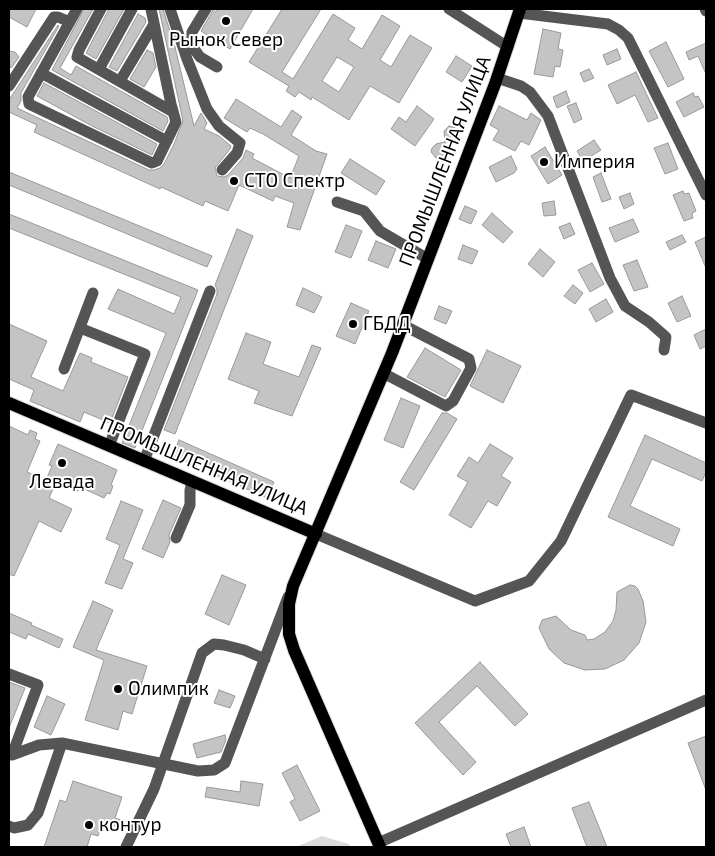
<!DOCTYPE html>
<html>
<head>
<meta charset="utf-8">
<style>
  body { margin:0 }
  #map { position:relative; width:715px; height:856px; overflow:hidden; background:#fff; font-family:"Exo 2",sans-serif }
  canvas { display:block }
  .frame { position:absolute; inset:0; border:10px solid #000; pointer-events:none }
</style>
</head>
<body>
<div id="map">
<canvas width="715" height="856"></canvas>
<div class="frame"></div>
</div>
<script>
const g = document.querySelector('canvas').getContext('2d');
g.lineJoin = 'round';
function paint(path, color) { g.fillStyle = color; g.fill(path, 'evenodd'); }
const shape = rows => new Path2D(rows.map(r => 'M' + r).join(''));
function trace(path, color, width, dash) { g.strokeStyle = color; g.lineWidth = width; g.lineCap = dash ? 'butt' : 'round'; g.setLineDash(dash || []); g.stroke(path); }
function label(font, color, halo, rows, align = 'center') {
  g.font = font + ' "Exo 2",sans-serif'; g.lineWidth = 4; g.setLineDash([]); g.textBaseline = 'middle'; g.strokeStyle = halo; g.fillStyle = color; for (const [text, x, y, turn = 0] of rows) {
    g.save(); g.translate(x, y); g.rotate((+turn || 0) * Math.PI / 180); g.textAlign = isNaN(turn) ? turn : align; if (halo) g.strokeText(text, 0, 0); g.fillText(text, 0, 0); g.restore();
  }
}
const green = shape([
  [322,836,349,844,350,847,296,847]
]);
const building = shape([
  [9,9,36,9,27,27,9,17,9,9],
  [84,9,93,9,60,68,71,75,76,66,167,117,168,121,163,131,52,70,84,9],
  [109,9,124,9,96,59,86,53,109,9],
  [159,9,163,9,175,47,194,126,201,113,207,123,204,129,219,136,231,146,230,149,215,168,217,176,224,177,228,175,243,158,246,150,254,154,252,158,290,178,299,156,263,134,250,128,247,132,224,118,236,99,281,127,292,110,302,117,291,135,316,151,327,154,300,230,287,227,294,203,275,196,273,201,239,185,228,211,205,201,203,206,161,187,160,189,34,132,37,125,9,112,9,100,58,25,59,26,21,93,21,101,17,108,149,170,154,170,160,168,164,164,174,144,183,121,159,9],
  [218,9,253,9,230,49,201,31,213,10,216,12,218,9],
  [282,9,321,9,282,72,293,79,333,14,355,28,348,40,362,49,382,15,400,26,380,60,391,67,410,35,432,48,399,103,370,86,349,120,312,97,311,100,299,92,295,97,286,91,289,86,249,62,282,9],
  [337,57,354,67,339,92,322,81,337,57],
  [138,14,145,18,146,22,117,71,109,67,138,14],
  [543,29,561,33,558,49,563,50,560,67,555,66,553,77,534,74,543,29],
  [666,42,684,79,668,87,649,51,666,42],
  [706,43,706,74,698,56,689,60,686,52,706,43],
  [617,49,621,59,607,65,603,55,617,49],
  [147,50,153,53,156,67,144,87,130,79,147,50],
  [9,51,15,52,19,57,12,67,9,68,9,51],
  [456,56,472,66,462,82,446,72,456,56],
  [589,69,594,78,584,82,580,73,589,69],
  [636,72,658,118,648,122,635,95,617,104,608,85,636,72],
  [44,83,157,144,152,155,92,126,37,96,44,83],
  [566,91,570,102,557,108,553,97,566,91],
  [693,93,695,97,698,96,704,107,684,117,676,102,693,93],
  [576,103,582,119,574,123,567,106,576,103],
  [417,106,434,119,415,146,391,129,399,117,406,122,417,106],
  [499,106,527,120,531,113,541,120,529,145,521,141,515,151,493,140,499,130,490,125,499,106],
  [449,126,456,128,458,135,454,141,445,142,444,131,449,126],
  [594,140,601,150,583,161,577,151,594,140],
  [445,142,446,151,445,156,441,158,436,158,431,152,432,148,436,144,445,142],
  [668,143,678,169,665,174,654,148,668,143],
  [545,147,562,175,548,184,531,156,545,147],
  [511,156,517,169,514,173,496,182,489,167,511,156],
  [350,159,385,181,376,195,341,173,350,159],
  [9,172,212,256,207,267,9,185,9,172],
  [601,173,611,199,602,202,593,177,601,173],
  [683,191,684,194,689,193,696,211,692,213,693,218,684,221,673,195,683,191],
  [630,193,634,204,624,209,619,197,630,193],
  [554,201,556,215,544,216,542,203,554,201],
  [465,206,477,211,471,224,459,219,465,206],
  [492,213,513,232,503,243,482,225,492,213],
  [9,214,198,290,135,448,122,443,166,333,108,309,118,289,174,314,181,297,9,228,9,214],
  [633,219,639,232,615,242,609,228,633,219],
  [570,223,575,234,564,239,559,227,570,223],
  [346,225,362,231,351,258,335,252,346,225],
  [237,229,253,236,175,434,164,430,217,294,217,289,215,285,237,229],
  [682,235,686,242,670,250,666,242,682,235],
  [706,237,706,268,695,242,706,237],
  [376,241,396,249,388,268,368,260,376,241],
  [463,245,478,251,472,264,458,259,463,245],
  [540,249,555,262,543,277,528,264,540,249],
  [637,260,648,287,634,291,623,265,637,260],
  [592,263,604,284,590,292,578,270,592,263],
  [573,285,583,293,575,304,564,296,573,285],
  [303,288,322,297,314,313,296,305,303,288],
  [682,296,691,316,677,322,668,303,682,296],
  [606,299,613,312,596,322,589,309,606,299],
  [351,303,369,311,355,344,336,336,351,303],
  [439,306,452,311,446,324,434,319,439,306],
  [9,324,47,341,31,377,63,391,80,353,92,358,91,362,128,377,110,423,84,412,80,422,30,401,34,390,9,379,9,324],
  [706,329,706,346,700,349,694,335,706,329],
  [246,333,271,342,263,364,299,377,312,345,321,348,292,416,254,403,259,391,228,379,246,333],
  [425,348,461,370,445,397,407,377,425,348],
  [487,350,521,366,503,403,470,386,487,350],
  [401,398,420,406,403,448,384,440,401,398],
  [442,413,447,413,457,419,414,490,400,482,442,413],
  [9,426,28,435,30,430,37,433,35,439,40,441,27,472,46,480,52,466,49,465,58,444,117,470,111,485,113,486,110,494,107,493,104,498,80,487,78,491,71,488,73,484,58,478,49,498,72,509,61,532,39,521,14,576,9,574,9,426],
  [645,435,706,463,706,472,702,481,652,459,630,506,680,529,673,546,608,517,645,435],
  [179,440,274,482,267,498,211,473,208,457,193,465,172,456,179,440],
  [490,444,513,458,501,476,511,482,497,506,488,501,471,528,449,515,468,482,457,476,469,457,478,463,490,444],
  [163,500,181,508,169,535,170,542,163,558,142,549,163,500],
  [121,501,143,510,123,559,133,563,122,589,105,583,120,545,106,539,121,501],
  [222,575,246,585,229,625,205,614,222,575],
  [630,585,635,586,638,589,643,601,646,622,639,643,624,660,605,669,585,670,564,663,549,649,539,628,542,620,556,616,571,630,585,635,587,640,594,639,605,632,613,621,616,610,617,592,630,585],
  [93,601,113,610,96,650,147,666,132,714,123,711,118,730,85,720,104,660,73,647,93,601],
  [9,613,32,623,31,625,63,639,59,648,28,634,26,639,9,632,9,613],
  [480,662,528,714,515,726,477,686,439,722,476,762,463,775,415,723,480,662],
  [9,682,25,688,9,728,9,682],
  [219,690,235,696,230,708,214,703,219,690],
  [47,696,65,704,51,735,34,727,47,696],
  [225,735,226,740,221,752,197,758,193,744,225,735],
  [706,736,706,790,688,743,706,736],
  [297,765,320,811,300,821,290,802,295,799,282,773,297,765],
  [73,781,122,797,115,818,124,821,121,828,103,822,98,836,91,834,87,847,44,847,60,800,66,802,73,781],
  [241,781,263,784,259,806,205,797,207,787,240,792,241,781],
  [589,802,607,847,587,847,572,808,589,802],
  [524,827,531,847,511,847,506,834,524,827]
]);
const minor = shape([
  [77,9,28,97,29,104,152,163,157,161,176,122,171,104,151,9],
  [101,9,79,50,77,57,173,112],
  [170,9,187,59,207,109,219,126,240,143,237,153,222,170],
  [206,9,192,32,192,46,200,57,217,67],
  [449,9,508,47],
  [705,9,706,11],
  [519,13,608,24,619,30,628,38,706,195],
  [99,69,132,9],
  [41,73,167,141],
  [497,78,521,86,530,92,548,116,610,278,625,306,649,322,666,337,664,350],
  [120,81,154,24],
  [9,86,54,17,58,17,70,22],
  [337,202,364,211,380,231,428,259],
  [80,328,145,354,109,446],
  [64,369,93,293],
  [383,373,446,406,453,401,471,368,469,359,403,325],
  [144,461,210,291],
  [316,534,475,601,529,581,561,541,631,395,706,423],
  [176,538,190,505,190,490,192,482],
  [9,674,38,685,12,755,39,745,62,743],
  [9,826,14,828,28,825,38,813,62,743,198,771,214,770,225,763,288,597],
  [378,843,706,700],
  [126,847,154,789,202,653,214,644,224,645,244,650,265,659]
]);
const major = shape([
  [9,403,316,534],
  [380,847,294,650,289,634,289,604,293,586,392,353,495,84,520,9]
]);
const markers = [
  [226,21,5,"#000"],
  [544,162,5,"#000"],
  [234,181,5,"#000"],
  [353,324,5,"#000"],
  [62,463,5,"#000"],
  [118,689,5,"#000"],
  [89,825,5,"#000"]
];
const poiNames = [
  ["Рынок Север",226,40,"center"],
  ["Империя",554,162],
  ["СТО Спектр",244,181],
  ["ГБДД",363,324],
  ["Левада",62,482,"center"],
  ["Олимпик",128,689],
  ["контур",99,825]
];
const streetNames = [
  ["ПРОМЫШЛЕННАЯ УЛИЦА",445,161,-69],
  ["ПРОМЫШЛЕННАЯ УЛИЦА",204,466,23]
];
paint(green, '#dcdcdc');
paint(building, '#c4c4c4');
trace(building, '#999', 1);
trace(major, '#dbdbdb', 14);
trace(minor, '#555', 11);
trace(major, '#000', 12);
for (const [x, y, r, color] of markers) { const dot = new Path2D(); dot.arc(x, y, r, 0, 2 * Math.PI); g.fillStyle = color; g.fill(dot); trace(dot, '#fff', 2); }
label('19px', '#000', '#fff', poiNames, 'left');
label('19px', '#000', '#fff', streetNames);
</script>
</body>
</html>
